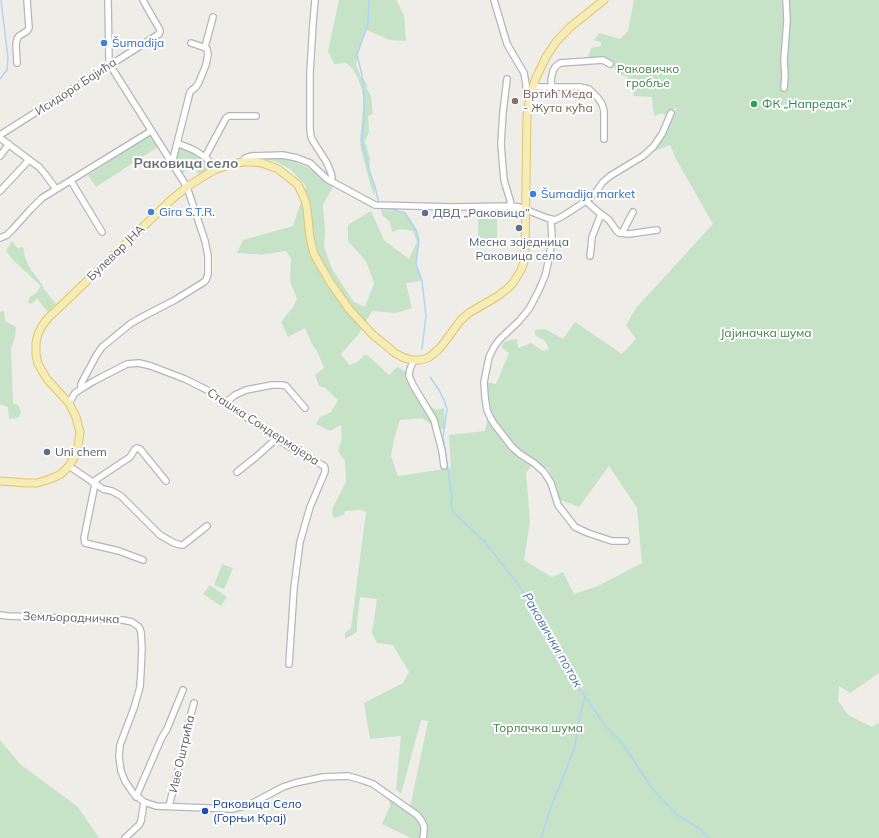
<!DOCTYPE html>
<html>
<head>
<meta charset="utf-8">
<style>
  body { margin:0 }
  canvas { display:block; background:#eeede7 }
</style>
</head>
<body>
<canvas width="879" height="838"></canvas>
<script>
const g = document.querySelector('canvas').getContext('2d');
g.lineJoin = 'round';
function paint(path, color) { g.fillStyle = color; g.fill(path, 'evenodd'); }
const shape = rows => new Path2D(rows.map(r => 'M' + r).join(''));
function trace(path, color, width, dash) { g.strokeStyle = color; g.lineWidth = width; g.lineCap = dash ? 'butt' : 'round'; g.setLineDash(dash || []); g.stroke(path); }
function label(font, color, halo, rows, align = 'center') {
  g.font = font + ' Mulish,sans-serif'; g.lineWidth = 4; g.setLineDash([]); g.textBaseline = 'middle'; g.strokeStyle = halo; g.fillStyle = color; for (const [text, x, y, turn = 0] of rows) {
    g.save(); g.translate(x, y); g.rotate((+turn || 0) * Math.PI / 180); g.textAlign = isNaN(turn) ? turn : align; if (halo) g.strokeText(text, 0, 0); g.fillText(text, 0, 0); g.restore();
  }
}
const green = shape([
  [339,0,396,0,404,15,406,41,390,40,367,30,359,48,356,65,361,77,367,84,367,89,371,96,373,114,368,116,369,132,365,141,370,159,369,168,375,187,374,196,369,180,361,149,360,139,363,108,363,97,362,91,358,78,352,68,346,63,334,64,328,51],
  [634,0,879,0,879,673,850,693,839,686,838,701,848,715,872,727,879,723,879,838,411,838,382,824,390,806,388,794,408,810,411,803,428,721,421,720,401,794,396,789,401,736,370,739,364,703,403,683,409,672,393,645,377,643,372,633,377,599,360,597,357,623,357,632,345,639,345,633,351,628,366,512,361,510,345,511,344,515,333,518,332,509,346,482,345,461,338,451,342,438,341,425,330,431,316,424,320,417,331,412,338,400,325,388,319,386,315,375,324,368,317,351,313,346,305,328,288,337,281,322,293,307,297,299,290,281,291,258,286,251,260,255,258,254,250,254,237,253,243,240,293,226,306,186,290,169,275,161,261,159,261,157,277,156,289,159,306,167,320,176,333,187,323,204,325,231,324,247,332,269,354,302,365,307,374,283,366,261,348,241,348,225,371,211,384,240,409,259,417,242,413,231,400,229,392,232,390,222,382,215,381,209,405,213,416,230,419,240,416,264,422,281,406,283,412,308,396,313,372,311,358,335,341,354,349,365,356,363,366,354,389,375,397,367,413,375,420,399,436,410,444,408,445,429,438,429,422,418,400,420,394,439,391,456,398,476,451,468,449,435,485,431,489,411,487,400,487,382,496,384,509,353,501,347,504,342,510,340,517,339,518,348,531,343,543,351,549,349,546,342,535,335,535,330,545,329,563,339,575,322,622,354,636,339,626,325,636,308,713,224,676,159,670,145,655,151,666,134,677,108,670,110,669,113,664,115,663,113,654,116,652,97,634,96,632,85,627,77,620,74,614,68,613,62,606,57,588,58,591,48,601,46,601,42,594,40,599,33,620,39,628,31],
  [533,464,548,468,557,487,558,499,579,507,609,466,637,508,642,563,598,586,574,594,563,572,552,577,524,560,530,521,526,473],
  [150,135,158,147,96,187,88,175],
  [180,148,190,150,205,160,212,167,198,174,193,166,182,173,176,161,176,154],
  [478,213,497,213,497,240,478,240],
  [12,241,17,248,23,247,25,257,31,270,42,284,44,289,56,304,48,312,40,302,37,299,31,304,28,302,30,297,37,292,41,286,14,261,6,251],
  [4,311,5,321,16,327,15,337,11,349,13,403,18,405,21,412,19,417,9,419,8,407,0,404,0,312],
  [222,564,233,568,224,589,214,585],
  [210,585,227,597,221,606,203,594],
  [0,740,20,764,78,807,99,838,0,838]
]);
const stream = shape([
  [369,0,368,23,357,55,362,75,364,91,364,116,362,141,370,173,375,187,379,204],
  [0,79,7,70,8,58,1,0],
  [387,208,405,213,416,230,419,240,416,264,422,281,426,316,422,349],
  [430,377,439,390,444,400,447,409,443,437,452,497,451,506,454,513,484,541,517,583,552,636,576,683,605,726,623,744,651,787,676,814,700,829,708,838],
  [541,838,551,807,574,750,579,720,585,697]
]);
const minor = shape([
  [315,0,313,23,310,73,310,129,311,137,313,141,327,163,331,173,332,177,330,181],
  [494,0,507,44,524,73,526,84,526,93,527,96,530,98],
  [205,47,213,17],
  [17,63,16,45,17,39,19,36,27,31,29,28,27,0],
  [507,79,503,112,501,144,502,157,504,180,510,200,511,206],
  [533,86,540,87,580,87,589,89,598,98,602,104,604,111,604,139],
  [552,87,551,80,553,71,555,67,560,63,603,60,610,64],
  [784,88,785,76,784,61,787,20,786,0],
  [0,135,159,34,160,32,160,30,145,4,143,0],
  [0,138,39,167,45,174,56,189],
  [177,143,194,150,205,157,217,169],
  [0,156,9,144],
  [205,157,226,118,229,116,256,116],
  [171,161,173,159,190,92,192,90,196,87,199,82,206,65,208,54,207,49,206,48,191,43],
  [243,162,245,158,251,156,283,155,297,158,310,163,327,179,375,205,452,207,511,206,519,207,547,218,555,220,563,216,586,201,595,193,603,182,610,176,643,156,653,147,662,134,671,113],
  [71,181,102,232],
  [0,191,29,160],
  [586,201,597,211,609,220,616,230,619,233,629,234,657,230],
  [551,220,552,239,549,259,545,276,539,290,529,309,519,321,499,340,494,347,489,357,484,382,485,397,487,410,491,419,495,425,512,447,520,454,534,463,544,472,551,483,558,505,575,527,588,533,612,541,626,541],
  [622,233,633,212],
  [0,238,7,235,12,230,31,209,42,198,151,131],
  [590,256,591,248,592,237,601,214],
  [414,360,410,369,409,376,413,385,434,420,442,451,444,466],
  [81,389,94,381,127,364,139,363,151,366,185,379,207,390,288,446,324,466,325,468,325,472,310,507,300,542,294,588,289,664],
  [69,403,75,393,81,389,81,384,96,356,102,347,130,324,144,316,175,300,204,282,206,280,208,274,208,256,205,241,187,187,110,65,109,61,108,0],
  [225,403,235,395,246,390,272,385,282,385,286,386,305,408],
  [69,466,103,489,112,491,121,496,160,535,174,543,181,545,183,545,207,526],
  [237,472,256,457,277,438],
  [93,483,97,479,130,457,135,449,137,448,140,449,166,481],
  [95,484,84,538,85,543,119,551,143,560],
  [0,615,7,616,123,620,132,622,139,627,141,632,142,648,141,671,140,687,134,708,120,745,119,757,121,771,125,781,133,793,144,802,156,806,232,809,249,805,283,787,295,783,323,777,348,776,362,780,373,784,417,815,421,820,424,826,424,832,423,838],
  [136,797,162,737,167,729,183,690],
  [169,806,185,743,188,725,194,703],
  [125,838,139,825,141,821,144,802]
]);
const major = shape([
  [0,481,27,483,37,483,47,480,55,477,61,474,69,466,75,456,78,447,80,432,76,417,69,403,47,379,38,364,36,354,36,343,38,334,42,326,48,318,65,302,172,199,187,187,209,173,217,169,233,164,243,162,252,162,262,163,278,169,292,180,298,185,305,200,307,208,310,238,314,254,319,263,330,282,349,309,372,334,395,353,402,357,411,360,420,360,428,358,432,355,440,348,461,320,469,313,498,296,507,289,513,283,521,270,524,262,525,252,527,116,529,102,535,80,546,57,556,42,569,28,604,0]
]);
const markers = [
  [104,43,4,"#3f7fe0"],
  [515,101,4,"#8d6e63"],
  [754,104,4,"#2e9e5b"],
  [533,194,4,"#3f7fe0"],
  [151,212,4,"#3f7fe0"],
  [425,213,4,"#5c6f8a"],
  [519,228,4,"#5c6f8a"],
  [47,452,4,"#5c6f8a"],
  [205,811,4,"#1a4fb4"]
];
const shopNames = [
  ["Šumadija",112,43],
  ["Šumadija market",541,194],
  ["Gira S.T.R.",159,212]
];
const parkNames = [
  ["Раковичко",648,69],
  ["гробље",648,83],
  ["Јајиначка шума",766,333],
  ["Торлачка шума",538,728]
];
const streetNames = [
  ["Исидора Бајића",76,87,-33],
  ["Булевар ЈНА",116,253,-44],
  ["Сташка Сондермајера",263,427,33],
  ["Земљорадничка",71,618,2],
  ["Иве Оштрића",182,754,-77]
];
const educationNames = [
  ["Вртић Меда",523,94],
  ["- Жута кућа",523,108]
];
const leisureNames = [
  ["ФК „Напредак”",762,104]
];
const serviceNames = [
  ["ДВД „Раковица”",433,213],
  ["Месна заједница",519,242,"center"],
  ["Раковица село",519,256,"center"],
  ["Uni chem",55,452]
];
const transitNames = [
  ["Раковица Село",213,804],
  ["(Горњи Крај)",213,818]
];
const waterNames = [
  ["Раковички поток",552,640,60]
];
const quarterNames = [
  ["Раковица село",186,164]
];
paint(green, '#c6e3c7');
trace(stream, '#b0d4f5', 1.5);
trace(minor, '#b4b6b9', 8);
trace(major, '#e1c56d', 9);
trace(minor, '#fff', 5.5);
trace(major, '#f5edb5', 7);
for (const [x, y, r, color] of markers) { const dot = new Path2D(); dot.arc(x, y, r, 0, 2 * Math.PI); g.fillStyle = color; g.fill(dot); trace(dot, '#fff', 1.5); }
label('12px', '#366cbe', '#fff', shopNames, 'left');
label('12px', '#408246', '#fff', parkNames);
label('12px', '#5e6165', '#fff', streetNames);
label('12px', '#785e54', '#fff', educationNames, 'left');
label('12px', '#27864d', '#fff', leisureNames, 'left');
label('12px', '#4e5e75', '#fff', serviceNames, 'left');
label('12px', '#164399', '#fff', transitNames, 'left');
label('italic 13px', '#4e76a6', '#fff', waterNames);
label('bold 14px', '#6f7377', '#fff', quarterNames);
</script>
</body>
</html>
